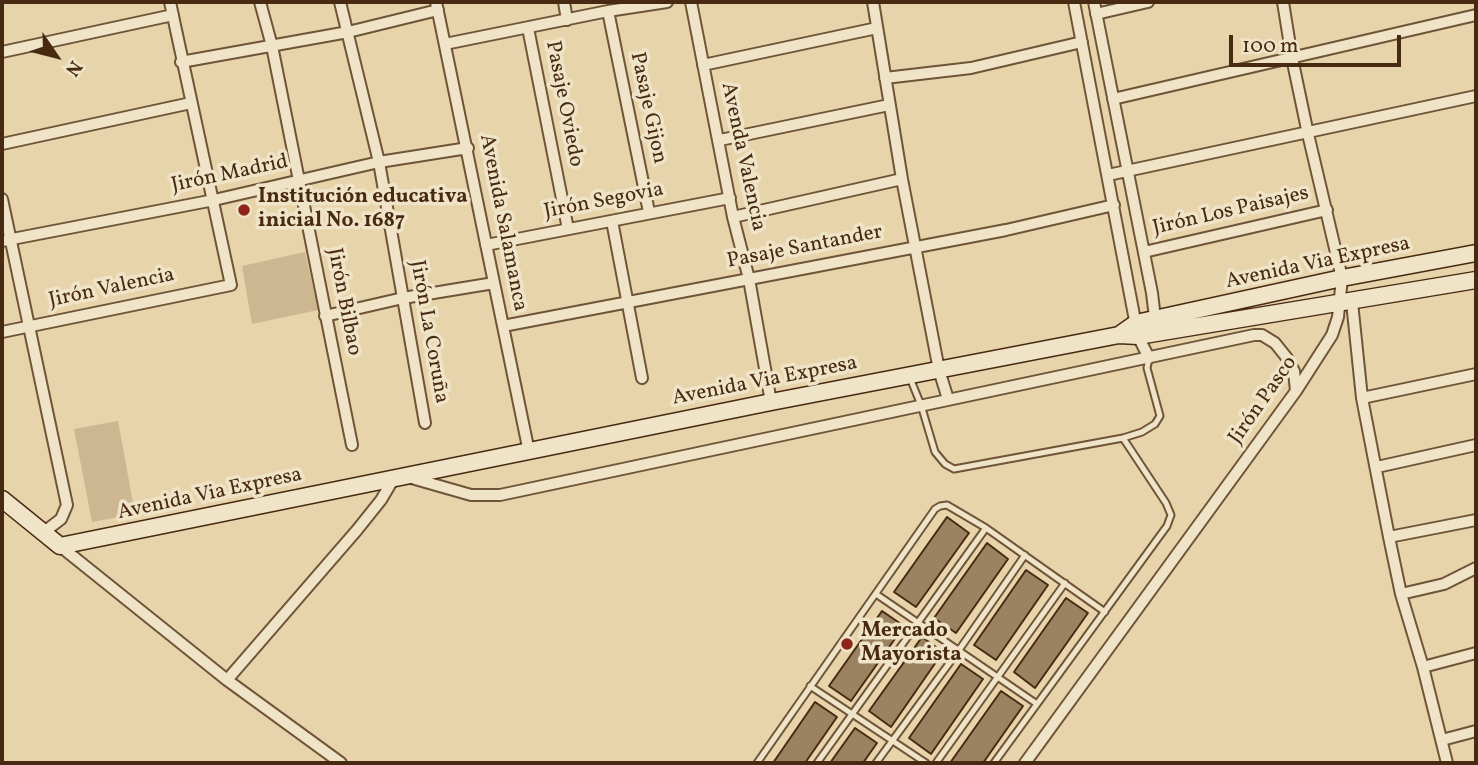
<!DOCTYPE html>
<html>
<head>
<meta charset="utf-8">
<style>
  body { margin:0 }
  #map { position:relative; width:1478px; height:765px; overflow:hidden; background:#e7d4aa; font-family:Vollkorn,serif }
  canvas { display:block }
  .frame { position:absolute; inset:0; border:4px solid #482912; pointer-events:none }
  .north { position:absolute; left:21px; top:21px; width:70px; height:70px; -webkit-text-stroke:5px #efe3c8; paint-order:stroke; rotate:125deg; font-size:19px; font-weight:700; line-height:28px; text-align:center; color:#482912 }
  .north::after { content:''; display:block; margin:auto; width:24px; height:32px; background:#482912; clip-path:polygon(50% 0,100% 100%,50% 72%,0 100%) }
  .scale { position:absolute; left:1229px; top:35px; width:172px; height:32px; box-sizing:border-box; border:4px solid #482912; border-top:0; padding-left:9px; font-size:21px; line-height:24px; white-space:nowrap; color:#482912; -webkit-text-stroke:5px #efe3c8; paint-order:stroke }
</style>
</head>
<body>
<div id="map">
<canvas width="1478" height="765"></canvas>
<div class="frame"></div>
<div class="north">N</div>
<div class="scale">100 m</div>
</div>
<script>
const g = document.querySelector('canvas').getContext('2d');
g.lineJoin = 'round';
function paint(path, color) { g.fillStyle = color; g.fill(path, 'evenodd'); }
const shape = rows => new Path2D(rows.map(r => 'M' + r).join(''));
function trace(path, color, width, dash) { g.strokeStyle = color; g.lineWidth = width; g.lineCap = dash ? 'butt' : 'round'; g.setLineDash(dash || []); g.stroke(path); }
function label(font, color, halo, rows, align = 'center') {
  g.font = font + ' Vollkorn,serif'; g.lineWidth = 7; g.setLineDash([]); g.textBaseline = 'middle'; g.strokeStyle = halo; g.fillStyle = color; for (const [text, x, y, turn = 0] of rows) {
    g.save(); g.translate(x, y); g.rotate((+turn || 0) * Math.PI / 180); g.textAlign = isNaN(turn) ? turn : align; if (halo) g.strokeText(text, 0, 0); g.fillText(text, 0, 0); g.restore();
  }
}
const green = shape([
  [305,252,318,310,252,324,242,266],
  [118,421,135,514,92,522,74,429]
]);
const building = shape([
  [947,517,969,533,916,607,894,592,947,517],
  [987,543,1008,559,956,633,934,618,987,543],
  [1026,570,1048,585,996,660,974,645,1026,570],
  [1066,598,1088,613,1035,688,1014,672,1066,598],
  [882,611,904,626,851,701,829,686,882,611],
  [922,637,943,652,891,727,869,711,922,637],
  [961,664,983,679,931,754,909,738,961,664],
  [1001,691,1023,706,983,763,950,763,1001,691],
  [815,702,837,717,805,763,773,763,815,702],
  [855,728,877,743,863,763,830,763,855,728]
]);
const service = shape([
  [910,378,921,405,935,452,945,464,954,469,1123,438],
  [876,594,1037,704],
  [810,686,926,763],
  [757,763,935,509,940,506,947,505,986,528,1105,612],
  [817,763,986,528],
  [876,763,959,650,1025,555],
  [936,763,1065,583],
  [994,763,1167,526,1171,515,1166,503,1123,438,1142,432,1155,424,1160,416,1147,368,1149,358]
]);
const minor = shape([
  [260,2,272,46,352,445],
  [340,2,379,162,425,423],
  [436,2,529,452],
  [564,2,567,20],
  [691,2,733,217,749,279,771,402],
  [873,2,902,179,939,370,948,399],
  [1074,2,1138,336,1149,358],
  [1094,2,1152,293,1156,326],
  [608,11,649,212],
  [1096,14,1148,2],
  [528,28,568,229],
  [445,44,608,11,667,2],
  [2,52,173,15],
  [181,62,348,32,438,10],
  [703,65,877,28],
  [885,78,971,68,1082,42],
  [1113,99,1476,15],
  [720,140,889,105],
  [2,144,191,103],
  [1108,175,1476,96],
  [2,199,67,505,61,519,44,532],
  [733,217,902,179],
  [612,221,642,378],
  [2,241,214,200,379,162,468,148],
  [486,245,730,198],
  [1144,252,1327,210],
  [1352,302,1362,398,1389,537,1401,594,1423,667,1447,763],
  [325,316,403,298,494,283],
  [503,326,1006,230,1114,205],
  [2,332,231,285,170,2],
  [1362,398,1476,374],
  [1377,467,1476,445],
  [408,477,471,495,500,495,1254,335,1262,335,1275,343,1287,358,1294,371,1296,391],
  [1389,537,1476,520],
  [60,546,227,680,341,763],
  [1401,594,1444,584,1476,568],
  [1423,667,1476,653],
  [227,680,357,530,381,500,394,478],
  [1442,740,1476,731],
  [1025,763,1296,391,1332,335,1338,317,1342,278,1308,134,1292,58,1283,2]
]);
const secondary = shape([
  [1119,335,1138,336,1476,280],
  [2,499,60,546,771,402,1119,335,1136,323,1342,278,1476,253]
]);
const markers = [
  [244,210,7,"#8f2418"],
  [847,644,7,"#8f2418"]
];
const streetNames = [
  ["Pasaje Oviedo",563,104,79],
  ["Pasaje Gijon",647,108,78],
  ["Avenda Valencia",742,157,78],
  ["Jirón Madrid",230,175,-12],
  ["Jirón Segovia",604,202,-11],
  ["Jirón Los Paisajes",1231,212,-13],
  ["Avenida Salamanca",502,223,79],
  ["Pasaje Santander",805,248,-11],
  ["Avenida Via Expresa",1318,264,-12],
  ["Jirón Valencia",112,289,-12],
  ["Jirón Bilbao",343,302,79],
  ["Jirón La Coruña",428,332,80],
  ["Avenida Via Expresa",765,382,-11],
  ["Jirón Pasco",1264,401,-55],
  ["Avenida Via Expresa",210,495,-12]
];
const poiNames = [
  ["Institución educativa",258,198],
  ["inicial No. 1687",258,222],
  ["Mercado",861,632],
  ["Mayorista",861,656]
];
paint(green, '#ccb790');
paint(building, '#9b8261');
trace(building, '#482912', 2);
trace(service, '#705438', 9);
trace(minor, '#705438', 14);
trace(secondary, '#482912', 19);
trace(service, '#efe3c8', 5);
trace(minor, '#efe3c8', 10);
trace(secondary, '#efe3c8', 16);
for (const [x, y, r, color] of markers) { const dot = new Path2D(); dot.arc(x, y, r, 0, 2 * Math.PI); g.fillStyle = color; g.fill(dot); trace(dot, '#efe3c8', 2.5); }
label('21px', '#482912', '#efe3c8', streetNames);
label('bold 21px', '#482912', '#efe3c8', poiNames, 'left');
</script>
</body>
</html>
